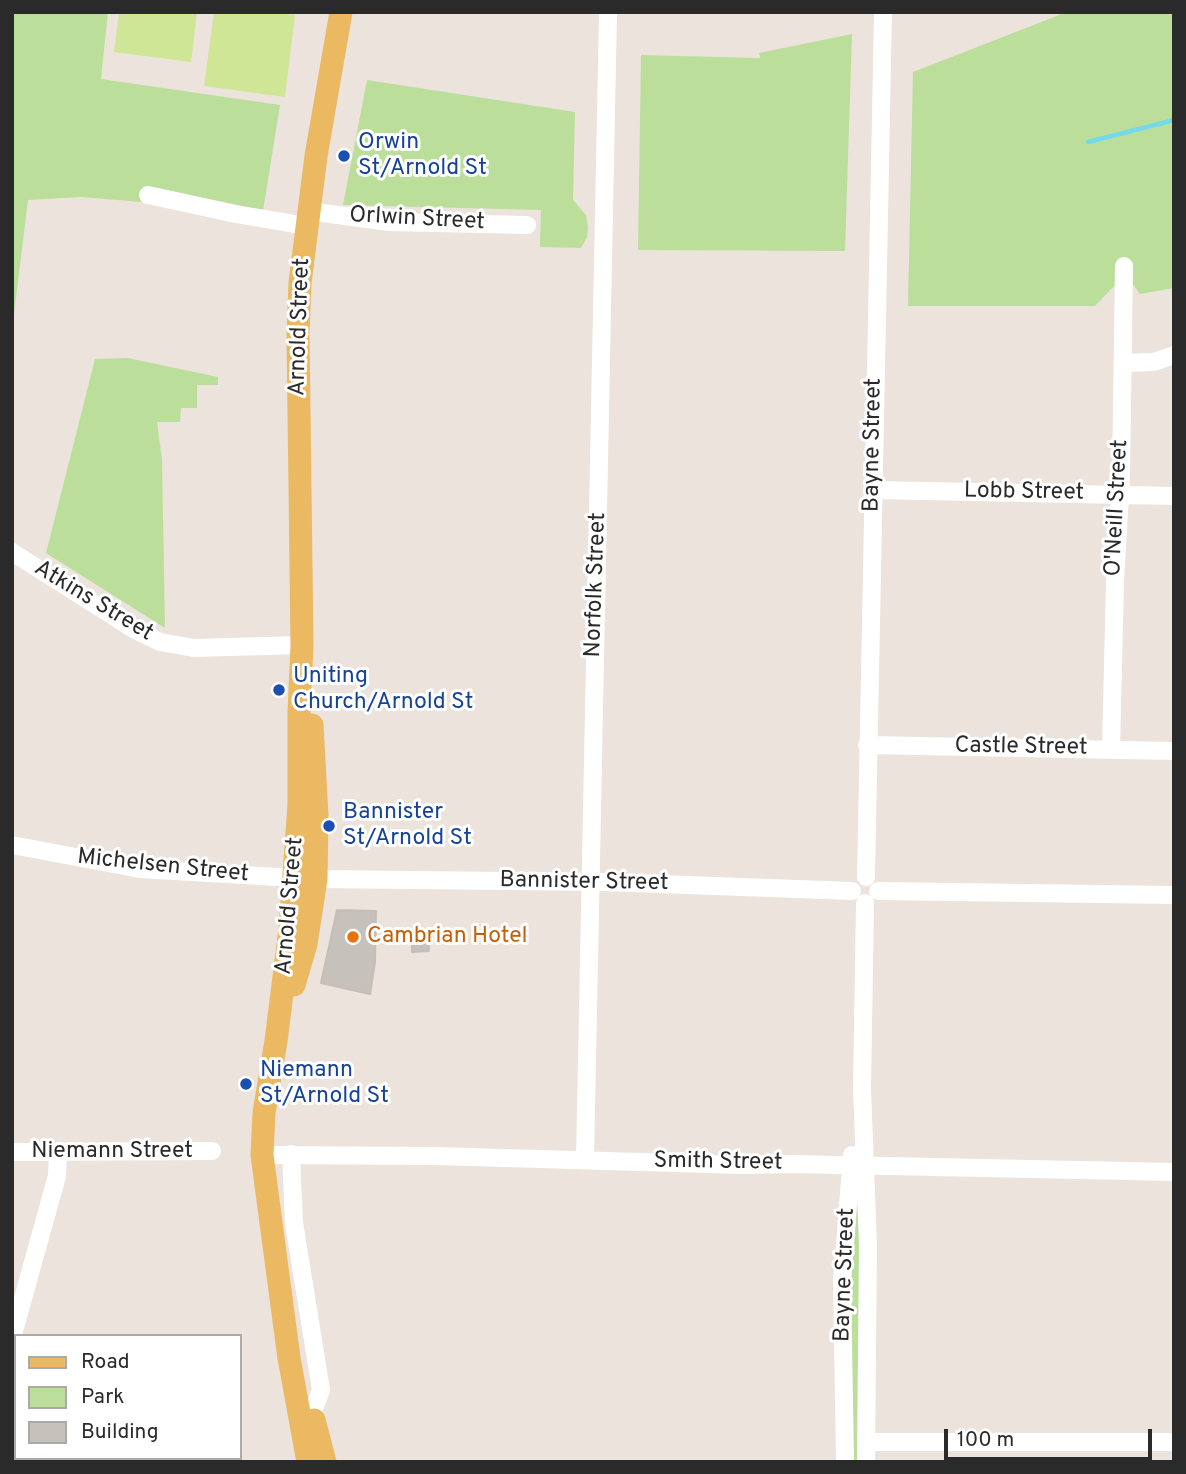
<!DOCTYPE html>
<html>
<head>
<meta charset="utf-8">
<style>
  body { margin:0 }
  #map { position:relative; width:1186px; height:1474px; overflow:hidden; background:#ebe3dc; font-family:Overpass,sans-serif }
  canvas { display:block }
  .frame { position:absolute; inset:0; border:14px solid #2a2a2a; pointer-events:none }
  .legend { position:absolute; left:14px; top:1334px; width:228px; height:126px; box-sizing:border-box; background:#fff; border:2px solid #aaa; margin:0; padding:9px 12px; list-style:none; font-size:21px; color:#2a2a2a }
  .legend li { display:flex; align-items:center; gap:14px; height:35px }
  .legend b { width:35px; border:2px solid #aaa }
  .scale { position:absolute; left:944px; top:1429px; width:208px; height:32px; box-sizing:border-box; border:4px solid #2a2a2a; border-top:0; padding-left:9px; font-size:21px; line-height:24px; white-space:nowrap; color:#2a2a2a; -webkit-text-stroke:5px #fff; paint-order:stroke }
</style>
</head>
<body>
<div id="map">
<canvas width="1186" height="1474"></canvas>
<div class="frame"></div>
<ul class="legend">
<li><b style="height:9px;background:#eab962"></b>Road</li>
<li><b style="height:19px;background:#bbdf9b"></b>Park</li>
<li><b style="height:19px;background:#c7c1bb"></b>Building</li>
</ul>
<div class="scale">100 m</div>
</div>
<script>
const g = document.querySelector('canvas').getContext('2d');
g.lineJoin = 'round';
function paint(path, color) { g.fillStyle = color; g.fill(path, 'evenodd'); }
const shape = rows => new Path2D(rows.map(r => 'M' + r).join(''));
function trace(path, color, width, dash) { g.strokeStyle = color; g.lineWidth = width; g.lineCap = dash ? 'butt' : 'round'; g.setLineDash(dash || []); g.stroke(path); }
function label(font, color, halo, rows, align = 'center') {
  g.font = font + ' Overpass,sans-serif'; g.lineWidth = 6; g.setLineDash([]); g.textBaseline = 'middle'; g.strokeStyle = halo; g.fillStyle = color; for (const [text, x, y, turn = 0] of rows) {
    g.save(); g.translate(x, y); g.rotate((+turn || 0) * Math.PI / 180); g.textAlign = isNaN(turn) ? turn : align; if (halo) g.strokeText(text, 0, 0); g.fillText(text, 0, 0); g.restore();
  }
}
const green = shape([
  [12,12,108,12,101,79,280,105,263,211,144,189,141,202,81,197,28,200,12,331],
  [1067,12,1174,12,1174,288,1140,294,1132,283,1117,283,1095,306,908,306,913,72],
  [852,34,845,251,638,250,641,55,760,58,759,53],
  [367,80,575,112,573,200,586,215,588,227,587,237,581,248,540,247,541,210,343,205],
  [128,358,218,377,218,385,197,385,197,408,181,408,180,422,157,422,162,460,165,628,46,553,95,359],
  [853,1207,861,1207,860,1462,852,1462,849,1253]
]);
const pitch = shape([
  [119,12,197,12,191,62,114,52],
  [214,12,273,12,295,15,285,97,204,86]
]);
const stream = shape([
  [1088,142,1174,120]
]);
const building = shape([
  [337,910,376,911,375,962,370,994,321,983,337,910],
  [412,937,428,937,429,951,412,952,412,937],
  [21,1458,44,1458,43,1462,20,1462,21,1458],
  [76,1458,95,1458,94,1462,75,1462,76,1458]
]);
const minor = shape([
  [148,195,236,214,306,226],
  [308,211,389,222,527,225],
  [1123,363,1154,362,1174,355],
  [874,490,1174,496],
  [12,552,135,630,160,642,194,648,302,645],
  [867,745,1174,751],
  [1111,749,1115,582,1121,477,1124,266],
  [12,845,140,869,295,878],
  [866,877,883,12],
  [316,879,605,882,852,891],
  [878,891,1174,895],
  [865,903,862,1089,868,1245,866,1462],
  [12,1152,212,1151],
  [291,1154,294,1223,321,1390,312,1414],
  [262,1155,437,1156,743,1165,791,1164,1174,1172],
  [585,1159,608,12],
  [12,1338,57,1176,58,1152],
  [867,1442,1174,1442],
  [845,1462,842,1282,852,1155]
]);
const major = shape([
  [294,985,306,944,316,879,317,816,312,725],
  [314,1420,325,1462],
  [308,1462,289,1358,262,1155,264,1113,276,1041,290,929,299,805,299,712,302,645,298,334,300,283,316,156,341,12]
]);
const markers = [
  [344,156,7,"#1a4fb4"],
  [279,690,7,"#1a4fb4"],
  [329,826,7,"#1a4fb4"],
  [353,937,7,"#e8710a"],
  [246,1084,7,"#1a4fb4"]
];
const transitNames = [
  ["Orwin",358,143],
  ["St/Arnold St",358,169],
  ["Uniting",293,677],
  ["Church/Arnold St",293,703],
  ["Bannister",343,813],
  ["St/Arnold St",343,839],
  ["Niemann",260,1071],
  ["St/Arnold St",260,1097]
];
const streetNames = [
  ["Orlwin Street",417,220,3],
  ["Arnold Street",301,327,-88],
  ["Bayne Street",874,445,-89],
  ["Lobb Street",1024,493,1],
  ["O'Neill Street",1118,508,-87],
  ["Norfolk Street",597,585,-88],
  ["Atkins Street",93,602,31],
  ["Castle Street",1021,748,1],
  ["Michelsen Street",163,867,6],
  ["Bannister Street",584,883,1],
  ["Arnold Street",291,906,-85],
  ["Niemann Street",112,1152],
  ["Smith Street",718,1163,1],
  ["Bayne Street",846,1275,-88]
];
const foodNames = [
  ["Cambrian Hotel",367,937]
];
paint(green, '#bbdf9b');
paint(pitch, '#cfe697');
trace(stream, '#74d9e9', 4.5);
paint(building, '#c7c1bb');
trace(building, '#c6beb6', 2);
trace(minor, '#fff', 18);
trace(major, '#eab962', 23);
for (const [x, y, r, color] of markers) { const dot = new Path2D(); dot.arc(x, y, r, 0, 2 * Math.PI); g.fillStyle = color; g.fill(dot); trace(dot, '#fff', 2.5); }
label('23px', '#164399', '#fff', transitNames, 'left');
label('23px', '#2a2a2a', '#fff', streetNames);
label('23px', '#c56008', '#fff', foodNames, 'left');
</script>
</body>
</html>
